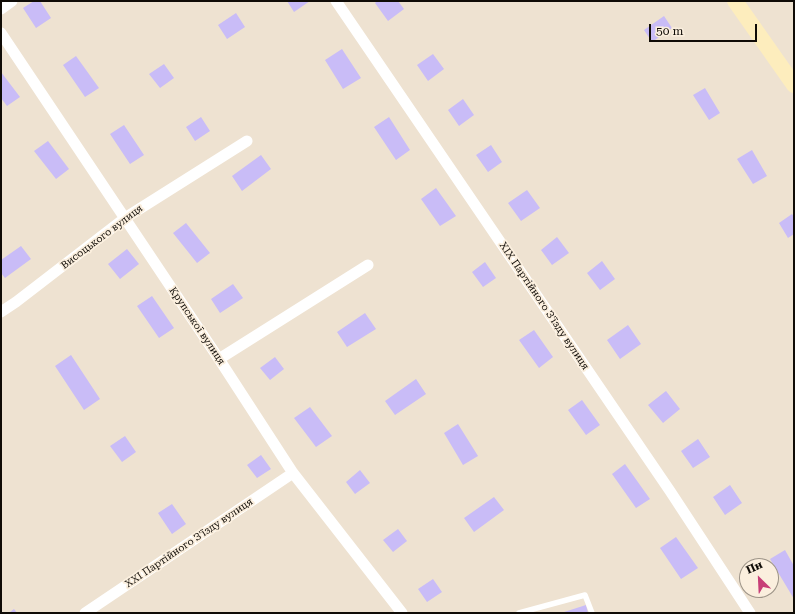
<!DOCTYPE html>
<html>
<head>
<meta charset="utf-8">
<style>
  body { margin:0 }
  #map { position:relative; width:795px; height:614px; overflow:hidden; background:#eee2d1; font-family:"Roboto Serif",serif }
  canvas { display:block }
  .frame { position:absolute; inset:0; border:2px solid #0f0b06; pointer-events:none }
  .north { position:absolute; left:739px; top:558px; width:40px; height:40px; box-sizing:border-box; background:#fbefde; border:1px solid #9d9488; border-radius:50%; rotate:336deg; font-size:11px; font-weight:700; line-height:16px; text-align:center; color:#0f0b06 }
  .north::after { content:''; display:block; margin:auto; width:14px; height:18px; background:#c73e77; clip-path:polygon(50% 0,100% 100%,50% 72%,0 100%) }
  .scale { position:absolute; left:649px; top:24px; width:108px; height:18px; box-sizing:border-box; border:2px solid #0f0b06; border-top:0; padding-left:5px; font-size:12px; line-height:14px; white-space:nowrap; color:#0f0b06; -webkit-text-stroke:3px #fbefde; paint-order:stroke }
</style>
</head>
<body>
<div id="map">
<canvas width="795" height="614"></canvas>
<div class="frame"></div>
<div class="north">Пн</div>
<div class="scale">50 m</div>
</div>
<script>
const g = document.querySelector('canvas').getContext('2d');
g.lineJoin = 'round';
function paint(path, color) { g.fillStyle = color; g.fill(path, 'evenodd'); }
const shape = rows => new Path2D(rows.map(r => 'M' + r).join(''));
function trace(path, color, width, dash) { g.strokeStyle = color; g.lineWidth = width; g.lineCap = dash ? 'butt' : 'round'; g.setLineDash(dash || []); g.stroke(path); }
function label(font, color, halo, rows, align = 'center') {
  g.font = font + ' "Roboto Serif",serif'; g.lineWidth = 3.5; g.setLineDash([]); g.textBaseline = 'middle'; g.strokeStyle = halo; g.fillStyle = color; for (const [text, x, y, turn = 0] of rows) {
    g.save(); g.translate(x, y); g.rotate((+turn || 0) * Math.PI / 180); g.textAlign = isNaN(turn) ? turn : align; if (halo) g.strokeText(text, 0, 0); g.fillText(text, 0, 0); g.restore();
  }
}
const building = shape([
  [34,1,40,1,51,18,36,28,23,8],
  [287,1,310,1,294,12],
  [377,1,398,1,404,9,388,21,375,3],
  [236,13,245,27,227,39,218,25],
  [664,16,672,28,652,42,644,30],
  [342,49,361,78,343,89,325,60],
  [433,54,444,69,428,81,417,65],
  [76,56,99,88,85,97,63,65],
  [164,64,174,78,160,88,149,74],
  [1,72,20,97,7,106,1,98],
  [705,88,720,113,709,120,693,95],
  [463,99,474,115,459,126,448,110],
  [201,117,210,131,195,141,186,127],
  [389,117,410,150,396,160,374,127],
  [124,125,144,155,130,164,110,134],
  [48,141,69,169,56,179,34,151],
  [491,145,502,162,488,172,476,155],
  [752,150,767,176,753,184,737,159],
  [261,155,271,169,242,191,232,176],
  [436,188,456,216,440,226,421,199],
  [527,190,540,208,521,221,508,203],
  [792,214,794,217,794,234,788,238,779,223],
  [186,223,210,253,197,263,173,233],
  [557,237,569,253,552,265,541,250],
  [21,246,31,259,5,278,1,273,1,260],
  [127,249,139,264,120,279,108,264],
  [602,261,615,279,600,290,587,273],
  [485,262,496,278,483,287,472,272],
  [233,284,243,298,220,313,211,299],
  [152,296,174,328,159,338,137,306],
  [365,313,376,329,347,347,337,332],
  [628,325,641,344,620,359,607,340],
  [534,330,553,357,539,368,519,340],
  [71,355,100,399,84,410,55,366],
  [275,357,284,369,270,380,260,368],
  [416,379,426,394,395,415,385,401],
  [666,391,680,409,663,423,648,405],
  [582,400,600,425,586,435,568,410],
  [310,407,332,436,316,447,294,418],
  [458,424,478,456,463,465,444,433],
  [125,436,136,452,122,462,110,446],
  [698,439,710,457,693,468,681,451],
  [261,455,271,469,257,478,247,465],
  [625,464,650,499,636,508,612,474],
  [360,470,370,483,355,494,346,482],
  [730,485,742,503,725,515,713,497],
  [494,497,504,510,474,532,464,518],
  [172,504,186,524,172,534,158,513],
  [398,529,407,541,393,552,383,540],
  [676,537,698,568,681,579,660,548],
  [785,550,794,566,794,599,770,559],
  [433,579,442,592,427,602,418,589],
  [586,605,588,613,561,613],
  [14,609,17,613,9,613]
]);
const service = shape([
  [519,613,585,595,592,613]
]);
const minor = shape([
  [336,1,670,491,750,613],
  [1,9,12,1],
  [1,33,219,359,293,473,402,613],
  [1,312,16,302,125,218,247,141],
  [219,359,368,265],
  [85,613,293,473]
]);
const secondary = shape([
  [735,1,794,85]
]);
const streetNames = [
  ["Висоцького вулиця",102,237,-37],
  ["XIX Партійного З'їзду вулиця",544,306,56],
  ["Крупської вулиця",197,326,56],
  ["XXI Партійного З'їзду вулиця",189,543,-34]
];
paint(building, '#c9bcf7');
trace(service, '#fff', 5.5);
trace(minor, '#fff', 11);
trace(secondary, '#fdedbd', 16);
label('10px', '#0f0b06', '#fbefde', streetNames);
</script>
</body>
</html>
